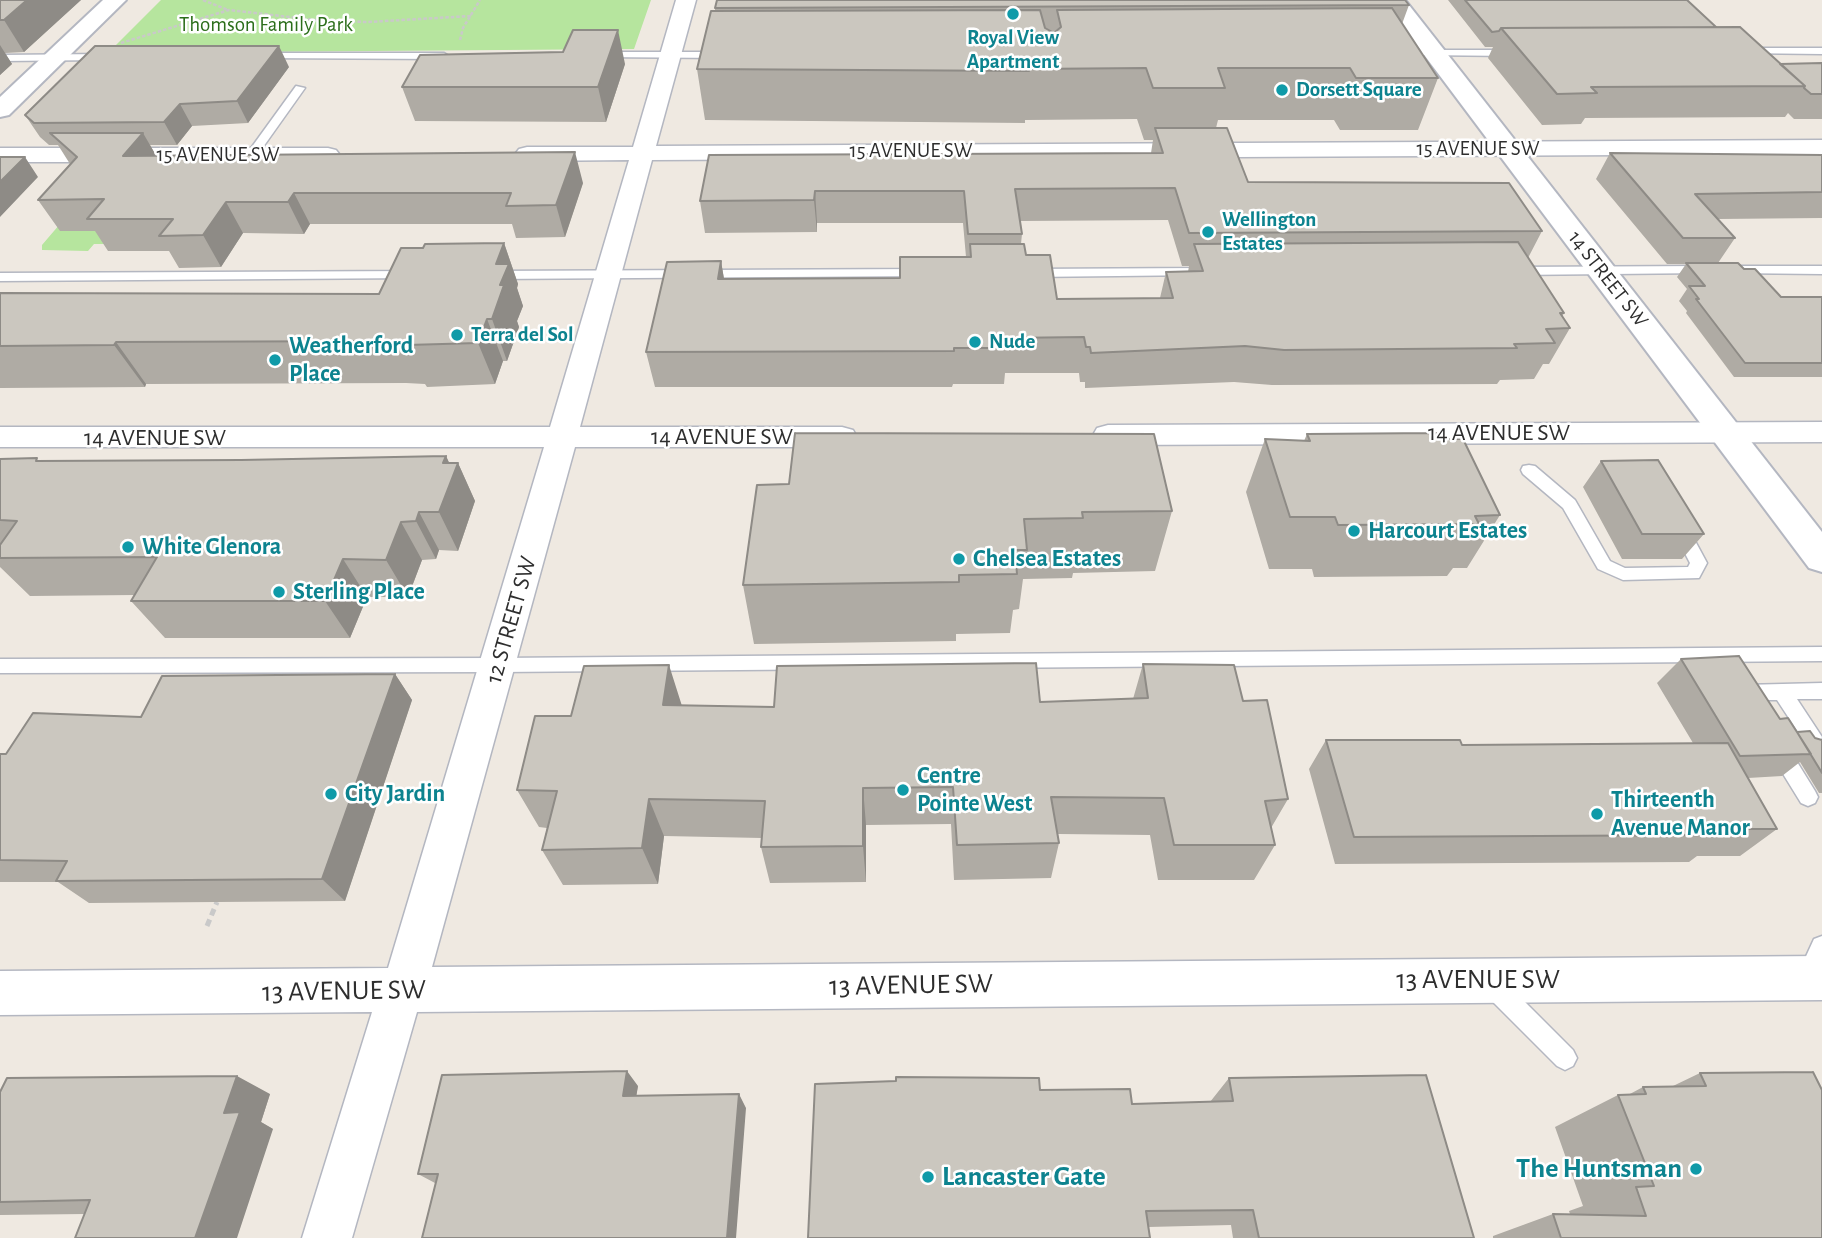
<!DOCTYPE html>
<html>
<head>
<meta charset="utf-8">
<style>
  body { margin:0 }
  canvas { display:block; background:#efe9e1 }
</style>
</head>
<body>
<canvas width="1822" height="1238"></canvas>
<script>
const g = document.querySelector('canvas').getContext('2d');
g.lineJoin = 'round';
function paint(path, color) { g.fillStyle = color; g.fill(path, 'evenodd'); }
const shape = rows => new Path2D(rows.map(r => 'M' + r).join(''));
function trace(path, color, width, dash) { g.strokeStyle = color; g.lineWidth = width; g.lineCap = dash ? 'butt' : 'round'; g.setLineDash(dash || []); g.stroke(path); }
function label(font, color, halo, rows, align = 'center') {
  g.font = font + ' "Alegreya Sans",sans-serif'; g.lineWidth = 5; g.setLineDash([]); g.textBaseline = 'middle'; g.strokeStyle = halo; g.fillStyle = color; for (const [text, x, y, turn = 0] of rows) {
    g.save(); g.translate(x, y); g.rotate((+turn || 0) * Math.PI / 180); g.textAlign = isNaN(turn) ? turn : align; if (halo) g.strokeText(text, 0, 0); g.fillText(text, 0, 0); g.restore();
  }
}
const green = shape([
  [161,0,651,0,634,49,108,53],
  [101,176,108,244,94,244,88,251,42,250,42,245]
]);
const pathFar1 = shape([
  [203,0,228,10],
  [460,40,463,28,480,0],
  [121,43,229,10,324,21,368,22,471,16]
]);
const path = shape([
  [207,926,217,902]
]);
const service = shape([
  [1743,48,1822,48,1822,54,1739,53,1739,49,1743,48],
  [1424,50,1512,50,1517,53,1512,56,1420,55,1419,53,1424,50],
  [602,52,724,52,729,55,724,58,598,57,598,53,602,52],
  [262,53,444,53,449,56,444,59,258,58,258,54,262,53],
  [0,55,105,54,110,57,105,60,0,61,0,55],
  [296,86,305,88,256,157,248,157,246,155,296,86],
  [1703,266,1710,270,1708,273,1514,275,1507,271,1514,267,1703,266],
  [1735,266,1822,266,1822,274,1730,273,1728,270,1735,266],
  [1199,268,1204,269,1204,275,1031,277,1024,273,1031,269,1199,268],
  [923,269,928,270,928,276,492,279,485,275,492,271,923,269],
  [412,271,417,272,417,278,0,281,0,273,412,271],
  [1529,465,1535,466,1575,500,1610,561,1625,568,1688,567,1690,563,1673,530,1675,526,1687,526,1707,563,1699,578,1623,580,1598,569,1563,508,1523,474,1521,470,1523,466,1529,465],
  [1822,647,1822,661,499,672,0,673,0,659,499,658,1822,647],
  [1822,683,1822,699,1797,699,1822,737,1820,744,1813,746,1806,744,1777,700,1754,700,1746,705,1739,702,1734,693,1736,688,1743,685,1822,683],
  [1779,742,1786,744,1815,791,1818,797,1815,803,1808,806,1801,803,1772,756,1769,750,1772,744,1779,742],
  [1822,936,1822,971,1816,984,1808,987,1800,984,1797,976,1814,939,1822,936],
  [1495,977,1503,980,1573,1050,1577,1058,1573,1066,1565,1070,1557,1066,1487,996,1484,988,1487,980,1495,977]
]);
const minor = shape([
  [676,0,696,0,656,146,1822,140,1822,154,652,160,580,427,842,427,853,430,857,437,853,444,842,447,575,447,432,967,1822,956,1822,1000,417,1012,352,1238,302,1238,372,1012,0,1015,0,971,388,968,544,447,0,447,0,427,550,427,629,160,527,161,519,159,515,154,519,149,527,147,633,147,676,0],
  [0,148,328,148,336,150,340,155,336,160,328,162,0,162,0,148],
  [1822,422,1822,442,1108,445,1097,442,1093,435,1097,428,1108,425,1822,422]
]);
const tertiary = shape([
  [103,0,126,0,9,115,0,117,0,97,103,0]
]);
const secondary = shape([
  [1383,0,1405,0,1822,532,1822,572,1809,568,1383,0]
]);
const wall = shape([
  [0,0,81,0,24,52,5,53,12,64,0,75],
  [1448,0,1687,0,1716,27,1780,64,1822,63,1822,119,1794,119,1788,113,1785,117,1585,118,1581,124,1542,125,1488,58,1493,47,1485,47],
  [1409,5,1402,24,1438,78,1418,130,1340,130,1334,120,1218,120,1216,128,1248,182,1542,231,1528,258,1564,313,1562,317,1570,328,1549,364,1543,364,1534,379,1500,380,1497,384,1272,385,1234,382,1085,388,1085,382,1080,382,1079,373,1005,373,1004,384,953,384,952,387,655,387,646,352,721,261,724,279,900,278,966,257,963,223,817,223,817,232,705,233,700,201,1151,153,1153,140,1144,140,1137,119,1025,120,1025,123,705,120,697,69,715,11,715,8],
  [1168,220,1182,266,1189,266,1188,272,1166,272,1160,298,1057,299,1026,255,1021,244,1022,234,1020,221],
  [625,64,606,122,415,121,402,87],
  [289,67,248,123,192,126,177,145,150,145,156,156,583,183,565,237,516,238,512,224,310,224,304,234,243,233,221,267,179,268,169,251,108,251,95,231,60,231,38,200,70,164,58,145,49,145,40,137,25,115],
  [1610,153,1822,155,1822,218,1718,219,1735,238,1718,263,1744,269,1781,297,1822,297,1822,377,1734,377,1686,313,1687,311,1679,301,1687,289,1677,277,1686,264,1667,264,1596,179],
  [504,243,518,284,517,288,523,306,517,321,519,327,507,361,503,361,495,384,427,387,425,384,406,383,146,384,145,387,0,388,0,293,379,294,423,248],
  [1307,434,1438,439,1500,515,1467,568,1453,568,1447,576,1314,577,1312,569,1269,569,1246,492,1265,439,1304,441],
  [446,456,449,463,458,463,475,501,458,551,439,550,436,559,422,560,408,597,367,597,350,638,165,638,131,601,135,595,30,596,0,567,0,459,39,461,241,460],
  [1601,461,1704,534,1682,559,1622,559,1583,487],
  [757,485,1172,511,1155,571,1073,573,1072,578,1023,579,1019,609,1013,610,1010,633,956,634,956,641,754,644,743,585],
  [1681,659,1780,719,1797,732,1822,740,1822,793,1819,793,1800,762,1782,776,1748,778,1777,829,1740,856,1697,856,1689,862,1335,864,1309,769,1326,740,1462,745,1693,743,1657,683],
  [1143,664,1243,701,1288,799,1271,828,1275,845,1254,880,1158,880,1150,835,1058,834,1059,843,1051,878,954,880,951,824,866,825,866,882,770,883,761,847,762,838,664,836,658,884,563,885,542,850,547,828,539,827,517,790,571,716,682,705,774,707,1040,702,1133,699],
  [395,674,412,700,345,901,89,903,58,882,0,882,0,754,6,754,141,717],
  [1700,1073,1822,1238,1493,1238,1493,1236,1553,1214,1570,1214,1569,1211,1583,1206,1555,1127,1618,1095,1628,1095,1643,1087,1673,1086],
  [1229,1078,1474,1238,1233,1238,1231,1225,1148,1227,1040,1090,1132,1104,1210,1102],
  [638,1086,636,1096,746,1108,435,1183,418,1174],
  [0,1092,270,1094,261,1122,273,1129,85,1214,0,1215]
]);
const shadedWall = shape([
  [27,0,81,0,24,52,4,20],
  [618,30,625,64,606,122,598,87],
  [0,45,12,64,0,75],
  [279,46,289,67,248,123,237,101],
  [180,104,192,126,177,145,164,122],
  [143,133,161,164,123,156],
  [575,152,583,183,565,237,556,205],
  [25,157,38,177,0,217,0,182],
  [815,191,817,223,817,232,814,200],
  [294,193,310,224,304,234,288,202],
  [226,202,243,233,221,267,203,235],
  [504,243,518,284,517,288,523,306,517,321,519,327,507,361,492,319,496,264],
  [721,261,727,297,718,279],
  [487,319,503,361,495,384,478,343],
  [116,342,146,384,145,387,114,345],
  [446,456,454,473,458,463,475,501,458,551,439,512,443,463],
  [419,512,439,550,436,559,416,521],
  [401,522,422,560,408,597,386,560],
  [343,559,367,597,350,638,325,601],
  [669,665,682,706,663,705],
  [395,674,412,700,345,901,322,879],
  [863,788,866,825,866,882,863,846],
  [649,799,664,836,658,884,642,848],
  [627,1071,638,1086,634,1110,623,1096],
  [237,1076,270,1094,261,1122,273,1129,237,1238,195,1238,224,1113],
  [739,1094,746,1108,736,1238,727,1238]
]);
const building = shape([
  [0,0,27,0,4,20,0,20,0,0],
  [717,0,1405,0,1409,5,715,8,717,0],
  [1465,0,1687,0,1716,27,1501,28,1499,31,1492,32,1465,0],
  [1392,8,1438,78,1356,78,1350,68,1218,68,1225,88,1153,88,1146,68,1029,69,1029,71,697,69,711,11,1040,10,1045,28,1054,33,1061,27,1057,10,1392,8],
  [1740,27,1805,86,1591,87,1597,93,1557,94,1501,28,1740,27],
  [573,30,618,30,598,87,402,87,420,55,563,52,573,30],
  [95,46,279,46,237,101,180,104,164,122,34,123,25,115,95,46],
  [1822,63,1822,94,1811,94,1804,88,1805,86,1780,64,1822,63],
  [1155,128,1227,128,1248,182,1509,183,1542,231,1189,233,1175,188,1015,189,1022,234,968,234,964,191,815,191,814,200,700,201,709,155,1163,153,1155,128],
  [50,133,143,133,123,156,575,152,556,205,506,206,511,193,294,193,288,202,226,202,203,235,159,236,173,219,87,219,104,199,38,200,77,157,50,133],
  [1610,153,1822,155,1822,192,1695,194,1735,238,1683,238,1610,153],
  [0,157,25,157,0,182,0,157],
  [1518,242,1564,313,1560,313,1570,328,1546,329,1555,343,1514,344,1517,348,1284,350,1245,346,1091,353,1090,347,1086,347,1084,337,1006,338,1007,348,954,348,954,351,646,352,667,262,721,261,718,279,900,278,900,257,971,257,970,244,1024,244,1026,255,1050,255,1057,299,1173,298,1166,272,1203,271,1194,244,1518,242],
  [504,243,496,264,509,264,500,285,504,285,492,319,487,319,478,343,407,345,409,342,386,341,116,342,114,345,0,346,0,293,379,294,401,248,423,248,425,244,504,243],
  [1686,263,1738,263,1744,269,1755,269,1781,297,1822,297,1822,363,1745,363,1696,299,1699,299,1689,286,1705,286,1686,263],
  [795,433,1154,434,1172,511,1082,512,1083,518,1024,519,1027,550,1015,550,1017,574,959,575,959,582,743,585,757,485,789,484,795,433],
  [1436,433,1438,439,1463,439,1500,515,1475,516,1479,524,1338,525,1335,517,1290,517,1265,439,1310,441,1307,434,1436,433],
  [446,456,443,463,458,463,439,512,419,512,416,521,401,522,386,560,343,559,325,601,131,601,157,557,0,558,0,545,17,521,0,520,0,459,37,458,36,461,241,460,446,456],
  [1658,460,1704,534,1642,534,1601,461,1658,460],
  [1739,656,1780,719,1788,718,1811,754,1740,756,1681,659,1739,656],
  [1036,663,1040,702,1148,698,1143,664,1234,665,1243,701,1267,700,1288,799,1265,801,1275,845,1174,845,1164,798,1051,797,1059,843,957,845,953,787,863,788,863,846,761,847,765,801,649,799,642,848,542,850,557,791,517,790,535,716,571,716,584,666,669,665,663,705,774,707,777,666,1036,663],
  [395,674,322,879,56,881,67,861,0,860,0,754,6,754,33,713,141,717,162,676,395,674],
  [1810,731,1815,738,1822,740,1822,773,1797,732,1810,731],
  [1326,740,1460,740,1462,745,1728,743,1777,829,1721,829,1724,835,1354,837,1326,740],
  [627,1071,623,1096,739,1094,727,1238,422,1238,438,1174,418,1174,442,1075,627,1071],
  [1813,1072,1822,1090,1822,1238,1561,1238,1553,1214,1646,1216,1636,1187,1654,1186,1618,1095,1646,1094,1643,1087,1706,1086,1700,1073,1813,1072],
  [1426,1075,1474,1238,1259,1238,1253,1210,1146,1211,1150,1238,808,1238,815,1084,896,1081,896,1077,1039,1078,1040,1090,1130,1089,1132,1104,1233,1101,1229,1078,1426,1075],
  [237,1076,224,1113,240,1112,195,1238,75,1238,90,1200,0,1202,0,1092,7,1078,237,1076]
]);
const markers = [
  [1013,14,7,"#0f9aa8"],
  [1282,90,7,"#0f9aa8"],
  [1208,232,7,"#0f9aa8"],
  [457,335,7,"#0f9aa8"],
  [975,342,7,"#0f9aa8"],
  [275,360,7,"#0f9aa8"],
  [1354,531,7,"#0f9aa8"],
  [128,547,7,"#0f9aa8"],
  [959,559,7,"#0f9aa8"],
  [279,592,7,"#0f9aa8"],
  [903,790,7,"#0f9aa8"],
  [331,794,7,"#0f9aa8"],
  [1597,814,7,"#0f9aa8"],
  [1696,1169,7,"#0f9aa8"],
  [928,1177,7,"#0f9aa8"]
];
const farParknames = [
  ["Thomson Family Park",266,25]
];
const farCulturenames = [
  ["Royal View",1013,38,"center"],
  ["Apartment",1013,62,"center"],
  ["Dorsett Square",1296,90],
  ["Wellington",1222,220],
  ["Estates",1222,244],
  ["Terra del Sol",471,335],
  ["Nude",989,342]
];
const farStreetnames = [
  ["15 AVENUE SW",1478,149],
  ["15 AVENUE SW",911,151],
  ["15 AVENUE SW",218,155],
  ["14 STREET SW",1608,279,52]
];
const cultureNames = [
  ["Weatherford",289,346],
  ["Place",289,374],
  ["Harcourt Estates",1368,531],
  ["White Glenora",142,547],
  ["Chelsea Estates",973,559],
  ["Sterling Place",293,592],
  ["Centre",917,776],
  ["Pointe West",917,804],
  ["City Jardin",345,794],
  ["Thirteenth",1611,800],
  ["Avenue Manor",1611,828]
];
const streetNames = [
  ["14 AVENUE SW",1499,433],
  ["14 AVENUE SW",722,437],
  ["14 AVENUE SW",155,438],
  ["12 STREET SW",511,620,-74]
];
const nearStreetnames = [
  ["13 AVENUE SW",1478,980],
  ["13 AVENUE SW",911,985,-1],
  ["13 AVENUE SW",344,991,-1]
];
const nearCulturenames = [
  ["The Huntsman",1682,1169],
  ["Lancaster Gate",942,1177,"left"]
];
paint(green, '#b6e59e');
trace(service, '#b4b7c1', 3);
trace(minor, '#b4b7c1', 3);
trace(tertiary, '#b4b7c1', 4);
trace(secondary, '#b4b7c1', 4);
trace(pathFar1, '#c9c9c9', 2.5, [3.5, 2]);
trace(path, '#c9c9c9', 5, [7, 4.5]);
paint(service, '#fff');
paint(minor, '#fff');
paint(tertiary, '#fff');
paint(secondary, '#fff');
paint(wall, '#afaba4');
paint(shadedWall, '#8e8b86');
paint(building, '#cbc7bf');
trace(building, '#8e8b86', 2);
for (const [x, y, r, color] of markers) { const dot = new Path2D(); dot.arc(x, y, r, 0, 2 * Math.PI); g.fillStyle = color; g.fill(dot); trace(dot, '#fff', 2.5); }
label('21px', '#2c6e1b', '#fff', farParknames);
label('bold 21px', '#0d838f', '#fff', farCulturenames, 'left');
label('21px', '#2e2e2e', '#fff', farStreetnames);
label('bold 24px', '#0d838f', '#fff', cultureNames, 'left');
label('24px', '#2e2e2e', '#fff', streetNames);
label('28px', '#2e2e2e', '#fff', nearStreetnames);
label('bold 28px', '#0d838f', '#fff', nearCulturenames, 'right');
</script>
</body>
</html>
